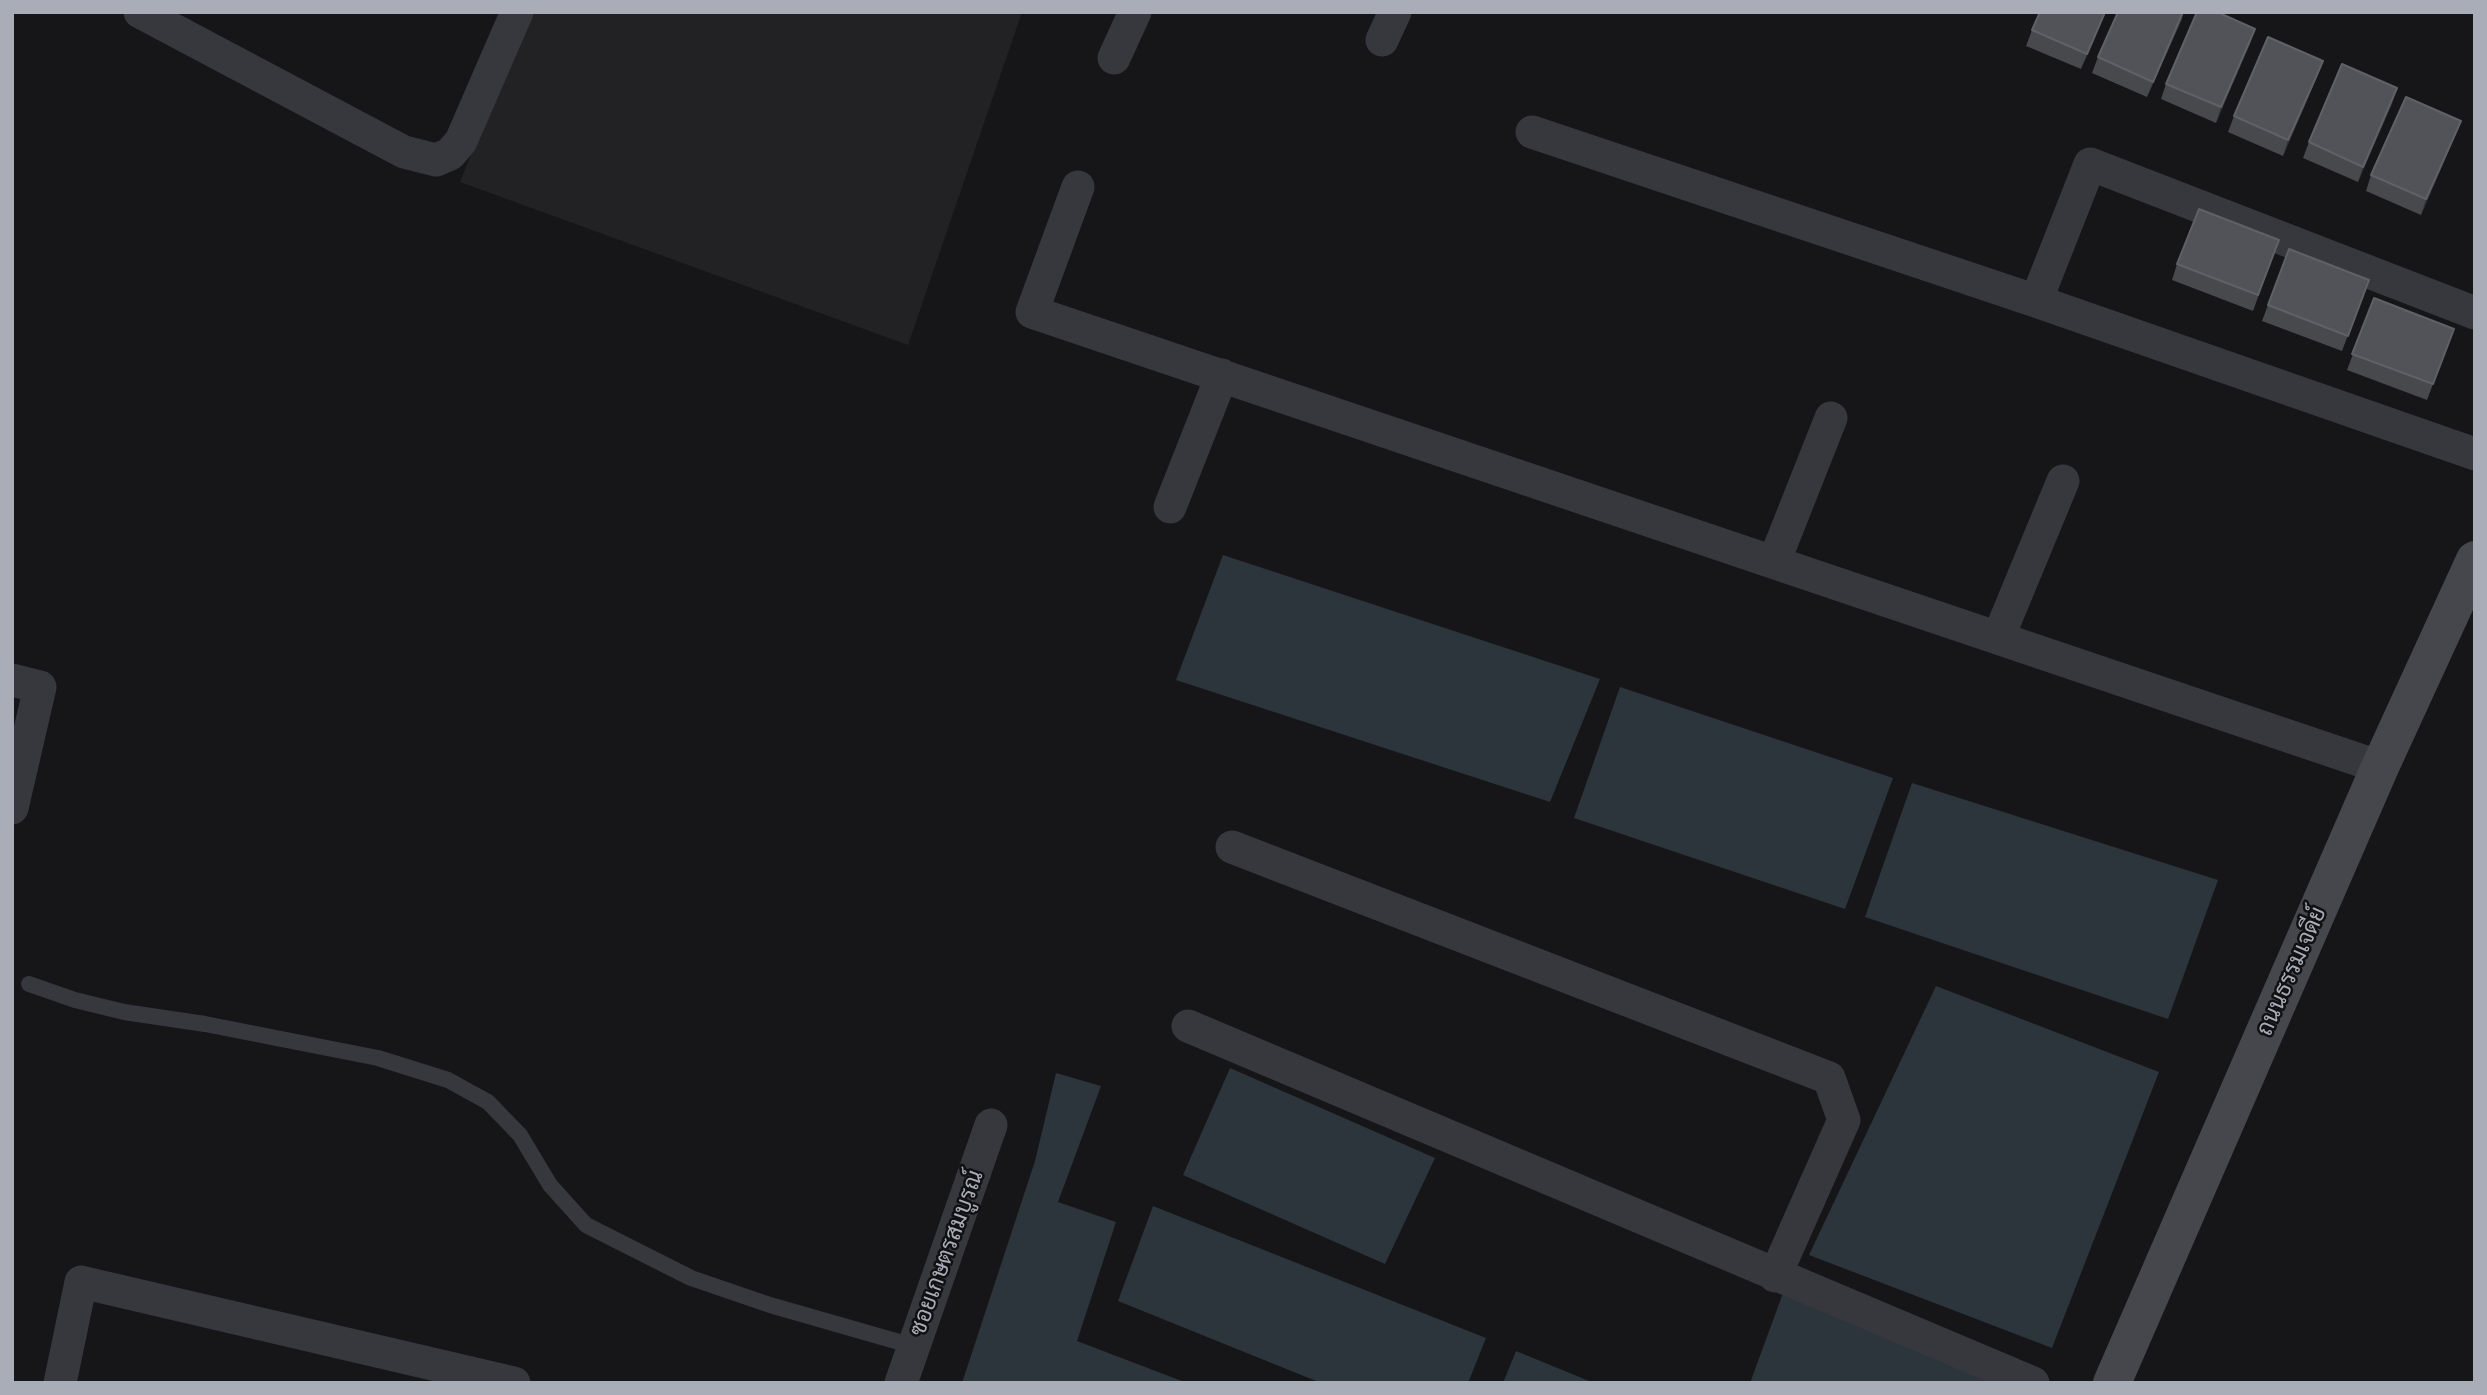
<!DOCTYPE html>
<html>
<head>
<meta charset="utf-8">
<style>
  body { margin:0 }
  #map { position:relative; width:2487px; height:1395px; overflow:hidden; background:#161618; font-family:Ubuntu,sans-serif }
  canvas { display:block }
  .frame { position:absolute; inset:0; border:14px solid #a8adb8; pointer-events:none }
</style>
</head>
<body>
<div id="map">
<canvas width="2487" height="1395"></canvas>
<div class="frame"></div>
</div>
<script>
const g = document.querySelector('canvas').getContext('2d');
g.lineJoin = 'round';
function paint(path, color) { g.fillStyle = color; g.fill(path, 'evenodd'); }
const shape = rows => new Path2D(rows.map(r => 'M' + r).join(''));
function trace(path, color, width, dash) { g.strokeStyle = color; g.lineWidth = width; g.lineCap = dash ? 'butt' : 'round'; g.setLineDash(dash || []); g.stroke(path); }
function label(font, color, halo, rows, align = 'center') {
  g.font = font + ' Ubuntu,Sarabun,sans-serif'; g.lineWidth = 5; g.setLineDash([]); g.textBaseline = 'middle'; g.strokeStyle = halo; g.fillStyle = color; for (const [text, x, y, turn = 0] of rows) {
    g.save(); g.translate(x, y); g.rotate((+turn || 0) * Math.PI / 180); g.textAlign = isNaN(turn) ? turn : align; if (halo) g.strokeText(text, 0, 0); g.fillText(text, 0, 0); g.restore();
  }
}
const built = shape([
  [528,12,1022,12,908,345,460,182]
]);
const water = shape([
  [1223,555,1600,679,1550,802,1176,680],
  [1620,687,1893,778,1845,909,1574,818],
  [1912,783,2218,880,2168,1019,1865,917],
  [1936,986,2159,1072,2052,1348,1809,1255],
  [1230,1068,1435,1158,1385,1264,1183,1175],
  [1056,1073,1101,1086,1058,1202,1116,1222,1077,1341,1187,1383,962,1383,1035,1161],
  [1153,1206,1486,1338,1468,1383,1321,1383,1118,1301],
  [1783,1293,1994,1383,1750,1383],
  [1516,1351,1594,1383,1503,1383]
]);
const service = shape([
  [29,984,75,1000,124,1012,205,1024,378,1058,448,1080,488,1102,520,1135,550,1185,586,1225,691,1278,770,1305,913,1346]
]);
const minor = shape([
  [140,12,404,152,436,160,450,154,461,141,517,12],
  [1382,40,1395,12],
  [1114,58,1135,12],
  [1532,132,2036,301,2475,454],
  [1078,187,1032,312,2380,767],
  [2036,301,2090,164,2475,313],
  [1170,507,1222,375],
  [1774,562,1831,418],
  [1998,638,2063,481],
  [12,680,40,687,12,808],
  [1232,847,1829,1078,1844,1120,1775,1276],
  [1188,1026,2033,1383],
  [60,1383,81,1282,514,1383],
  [901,1383,991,1125]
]);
const secondary = shape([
  [2112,1383,2380,767,2475,560]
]);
const wall = shape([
  [2106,12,2081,69,2026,46,2032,30],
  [2182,19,2147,97,2092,73,2098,57],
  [2255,29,2216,123,2161,99,2166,84],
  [2323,61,2317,77,2283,156,2228,132,2234,116],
  [2397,88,2358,182,2303,158,2309,142],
  [2461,121,2455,136,2421,215,2366,191,2371,175],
  [2279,240,2253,311,2172,280,2177,264],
  [2289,249,2369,280,2342,351,2262,321],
  [2374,298,2454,329,2427,400,2347,370]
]);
const shadedWall = shape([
  [2105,12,2106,12,2081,69,2087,54],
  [2183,12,2182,19,2147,97,2153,82],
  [2255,29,2250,44,2216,123,2221,107],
  [2323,61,2317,77,2283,156,2288,140],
  [2397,88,2392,104,2358,182,2363,167],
  [2461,121,2455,136,2421,215,2426,199]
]);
const building = shape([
  [2040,12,2105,12,2087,54,2032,30,2040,12],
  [2118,12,2183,12,2153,82,2098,57,2118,12],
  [2197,12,2217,12,2255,29,2221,107,2166,84,2197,12],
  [2268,37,2323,61,2288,140,2234,116,2268,37],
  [2342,64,2397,88,2363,167,2309,142,2342,64],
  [2406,97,2461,121,2426,199,2371,175,2406,97],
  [2199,209,2279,240,2258,295,2177,264,2199,209],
  [2289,249,2369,280,2348,336,2268,305,2289,249],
  [2374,298,2454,329,2433,384,2352,354,2374,298]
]);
const streetNames = [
  ["ถนนธรรมเจดีย์",2291,971,-66],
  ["ซอยเกษตรสมบูรณ์",946,1253,-70]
];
paint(built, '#222225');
paint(water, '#2c353c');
trace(service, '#37383d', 16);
trace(minor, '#37383d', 33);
trace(secondary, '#45474d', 38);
paint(wall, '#47494d');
paint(shadedWall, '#2f3033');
paint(building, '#525359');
trace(building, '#5f6168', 2);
label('23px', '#a8adb8', '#111113', streetNames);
</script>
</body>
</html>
